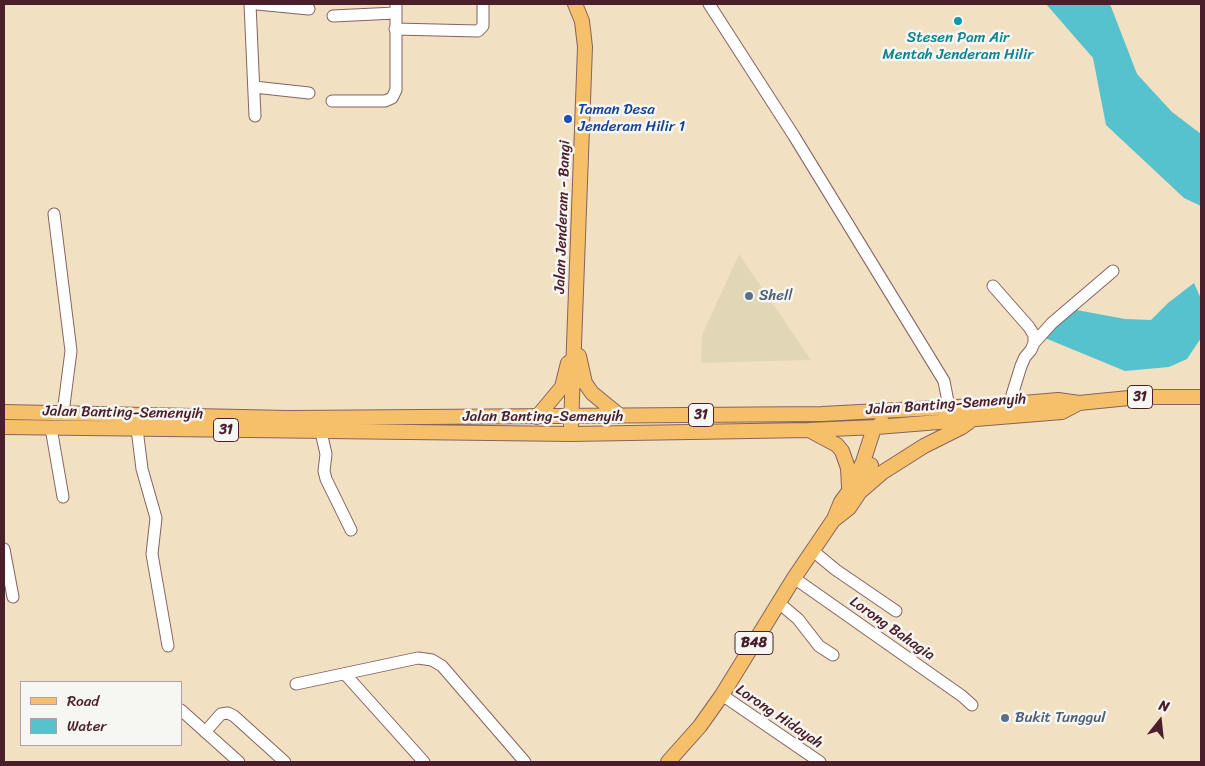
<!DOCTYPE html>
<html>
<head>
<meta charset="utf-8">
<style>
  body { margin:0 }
  #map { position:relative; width:1205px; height:766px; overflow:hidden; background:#f2e0c3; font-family:Sriracha,sans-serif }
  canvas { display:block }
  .frame { position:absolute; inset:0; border:5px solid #4a1f2b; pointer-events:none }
  .legend { position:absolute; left:20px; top:681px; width:162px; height:65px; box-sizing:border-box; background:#f6f6f2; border:1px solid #b1a0a2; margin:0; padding:6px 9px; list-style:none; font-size:15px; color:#4a1f2b }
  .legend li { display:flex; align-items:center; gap:10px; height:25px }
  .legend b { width:25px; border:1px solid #b1a0a2 }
  .north { position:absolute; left:1135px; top:696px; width:50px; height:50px; -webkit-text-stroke:4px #f6f6f2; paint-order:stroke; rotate:16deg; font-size:14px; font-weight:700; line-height:20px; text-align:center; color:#4a1f2b }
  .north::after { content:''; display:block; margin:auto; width:18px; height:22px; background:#4a1f2b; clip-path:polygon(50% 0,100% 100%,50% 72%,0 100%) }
</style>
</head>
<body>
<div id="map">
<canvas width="1205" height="766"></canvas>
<div class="frame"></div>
<ul class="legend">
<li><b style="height:6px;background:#f6c06b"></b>Road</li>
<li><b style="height:14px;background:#55c2cd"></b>Water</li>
</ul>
<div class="north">N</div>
</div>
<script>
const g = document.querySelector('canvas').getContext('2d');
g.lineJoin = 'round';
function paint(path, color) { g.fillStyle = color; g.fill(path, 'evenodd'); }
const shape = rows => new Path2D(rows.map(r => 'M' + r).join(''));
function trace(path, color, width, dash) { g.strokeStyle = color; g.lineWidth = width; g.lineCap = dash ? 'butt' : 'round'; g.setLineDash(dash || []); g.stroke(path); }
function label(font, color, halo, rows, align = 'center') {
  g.font = font + ' Sriracha,sans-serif'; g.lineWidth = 5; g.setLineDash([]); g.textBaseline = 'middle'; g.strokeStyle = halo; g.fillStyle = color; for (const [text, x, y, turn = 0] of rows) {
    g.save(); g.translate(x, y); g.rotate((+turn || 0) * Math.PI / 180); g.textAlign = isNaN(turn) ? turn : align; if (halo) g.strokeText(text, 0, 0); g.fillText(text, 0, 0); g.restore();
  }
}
const built = shape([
  [739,254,811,360,701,363,702,335]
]);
const water = shape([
  [1046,4,1110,4,1137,74,1172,112,1201,134,1201,206,1184,198,1106,125,1093,58],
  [1194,283,1201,299,1201,338,1187,359,1169,367,1125,371,1045,338,1071,309,1125,319,1151,320,1168,303]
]);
const minor = shape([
  [250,4,255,116],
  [257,4,309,9],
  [709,4,794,136,944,381,949,407],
  [333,16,395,13],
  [395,29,478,31,483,26,483,4],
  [254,87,309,93],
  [332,101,385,101,392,98,396,90,396,4],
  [54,214,71,351,63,413],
  [993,286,1029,327,1034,335,1034,343],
  [1012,404,1012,395,1021,366,1025,357,1031,350,1034,343,1052,323,1113,271],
  [51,428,63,497],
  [137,429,142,469,156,518,152,554,168,646],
  [321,432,326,454,324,471,326,479,351,530],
  [4,549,13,597],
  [813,551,836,570,896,611],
  [794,578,962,696,972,705],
  [779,603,798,619,819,646,833,655],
  [345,674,424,762],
  [296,684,418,658,432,660,442,666,525,762],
  [722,695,820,762],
  [181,710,239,762],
  [205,732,221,714,228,713,234,716,285,762]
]);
const major = shape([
  [579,356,585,383,592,393,620,416],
  [4,412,289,418,822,414,1012,404,1058,400,1079,403,1139,397,1201,397],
  [537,417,562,387,568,363],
  [571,426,585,47,582,21,575,4],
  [4,427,571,434,809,430,877,427,1062,412,1079,403],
  [809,430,837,445,842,451,848,468,849,487],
  [861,491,883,472,924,446,962,427,969,422],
  [835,519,849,508,859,493,871,465],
  [668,762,700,726,722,695,794,578,834,519,841,502,849,491,863,462,873,431,882,422]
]);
const markers = [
  [958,21,5,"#0f9aa8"],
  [568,119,5,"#1a4fb4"],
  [749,296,5,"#5c6f8a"],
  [1005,718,5,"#5c6f8a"]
];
const shields = [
  [1140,397,25],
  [701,415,25],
  [226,430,25],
  [754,643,38]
];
const shieldNames = [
  ["31",1140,397],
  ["31",701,415],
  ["31",226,430],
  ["B48",754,643]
];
const cultureNames = [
  ["Stesen Pam Air",958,38],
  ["Mentah Jenderam Hilir",958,55]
];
const transitNames = [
  ["Taman Desa",578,110],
  ["Jenderam Hilir 1",578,127]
];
const streetNames = [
  ["Jalan Jenderam - Bangi",563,217,-88],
  ["Jalan Banting-Semenyih",946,405,-4],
  ["Jalan Banting-Semenyih",123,413,1],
  ["Jalan Banting-Semenyih",543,417],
  ["Lorong Bahagia",892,629,35],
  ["Lorong Hidayah",779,717,34]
];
const serviceNames = [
  ["Shell",759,296],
  ["Bukit Tunggul",1015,718]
];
paint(built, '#e1d7b7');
paint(water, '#55c2cd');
trace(minor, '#856360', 13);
trace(major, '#856360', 16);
trace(minor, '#fff', 11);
trace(major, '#f6c06b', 14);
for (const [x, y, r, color] of markers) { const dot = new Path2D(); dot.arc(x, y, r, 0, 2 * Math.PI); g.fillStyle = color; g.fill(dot); trace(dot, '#f6f6f2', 2); }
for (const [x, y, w] of shields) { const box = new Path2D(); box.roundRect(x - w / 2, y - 11.5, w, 23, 4); g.fillStyle = '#f6f6f2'; g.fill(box); trace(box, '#4a1f2b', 1); }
label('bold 14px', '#4a1f2b', null, shieldNames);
label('15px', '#0d838f', '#f6f6f2', cultureNames);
label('15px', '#164399', '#f6f6f2', transitNames, 'left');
label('15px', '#4a1f2b', '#f6f6f2', streetNames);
label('15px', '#4e5e75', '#f6f6f2', serviceNames, 'left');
</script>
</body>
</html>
